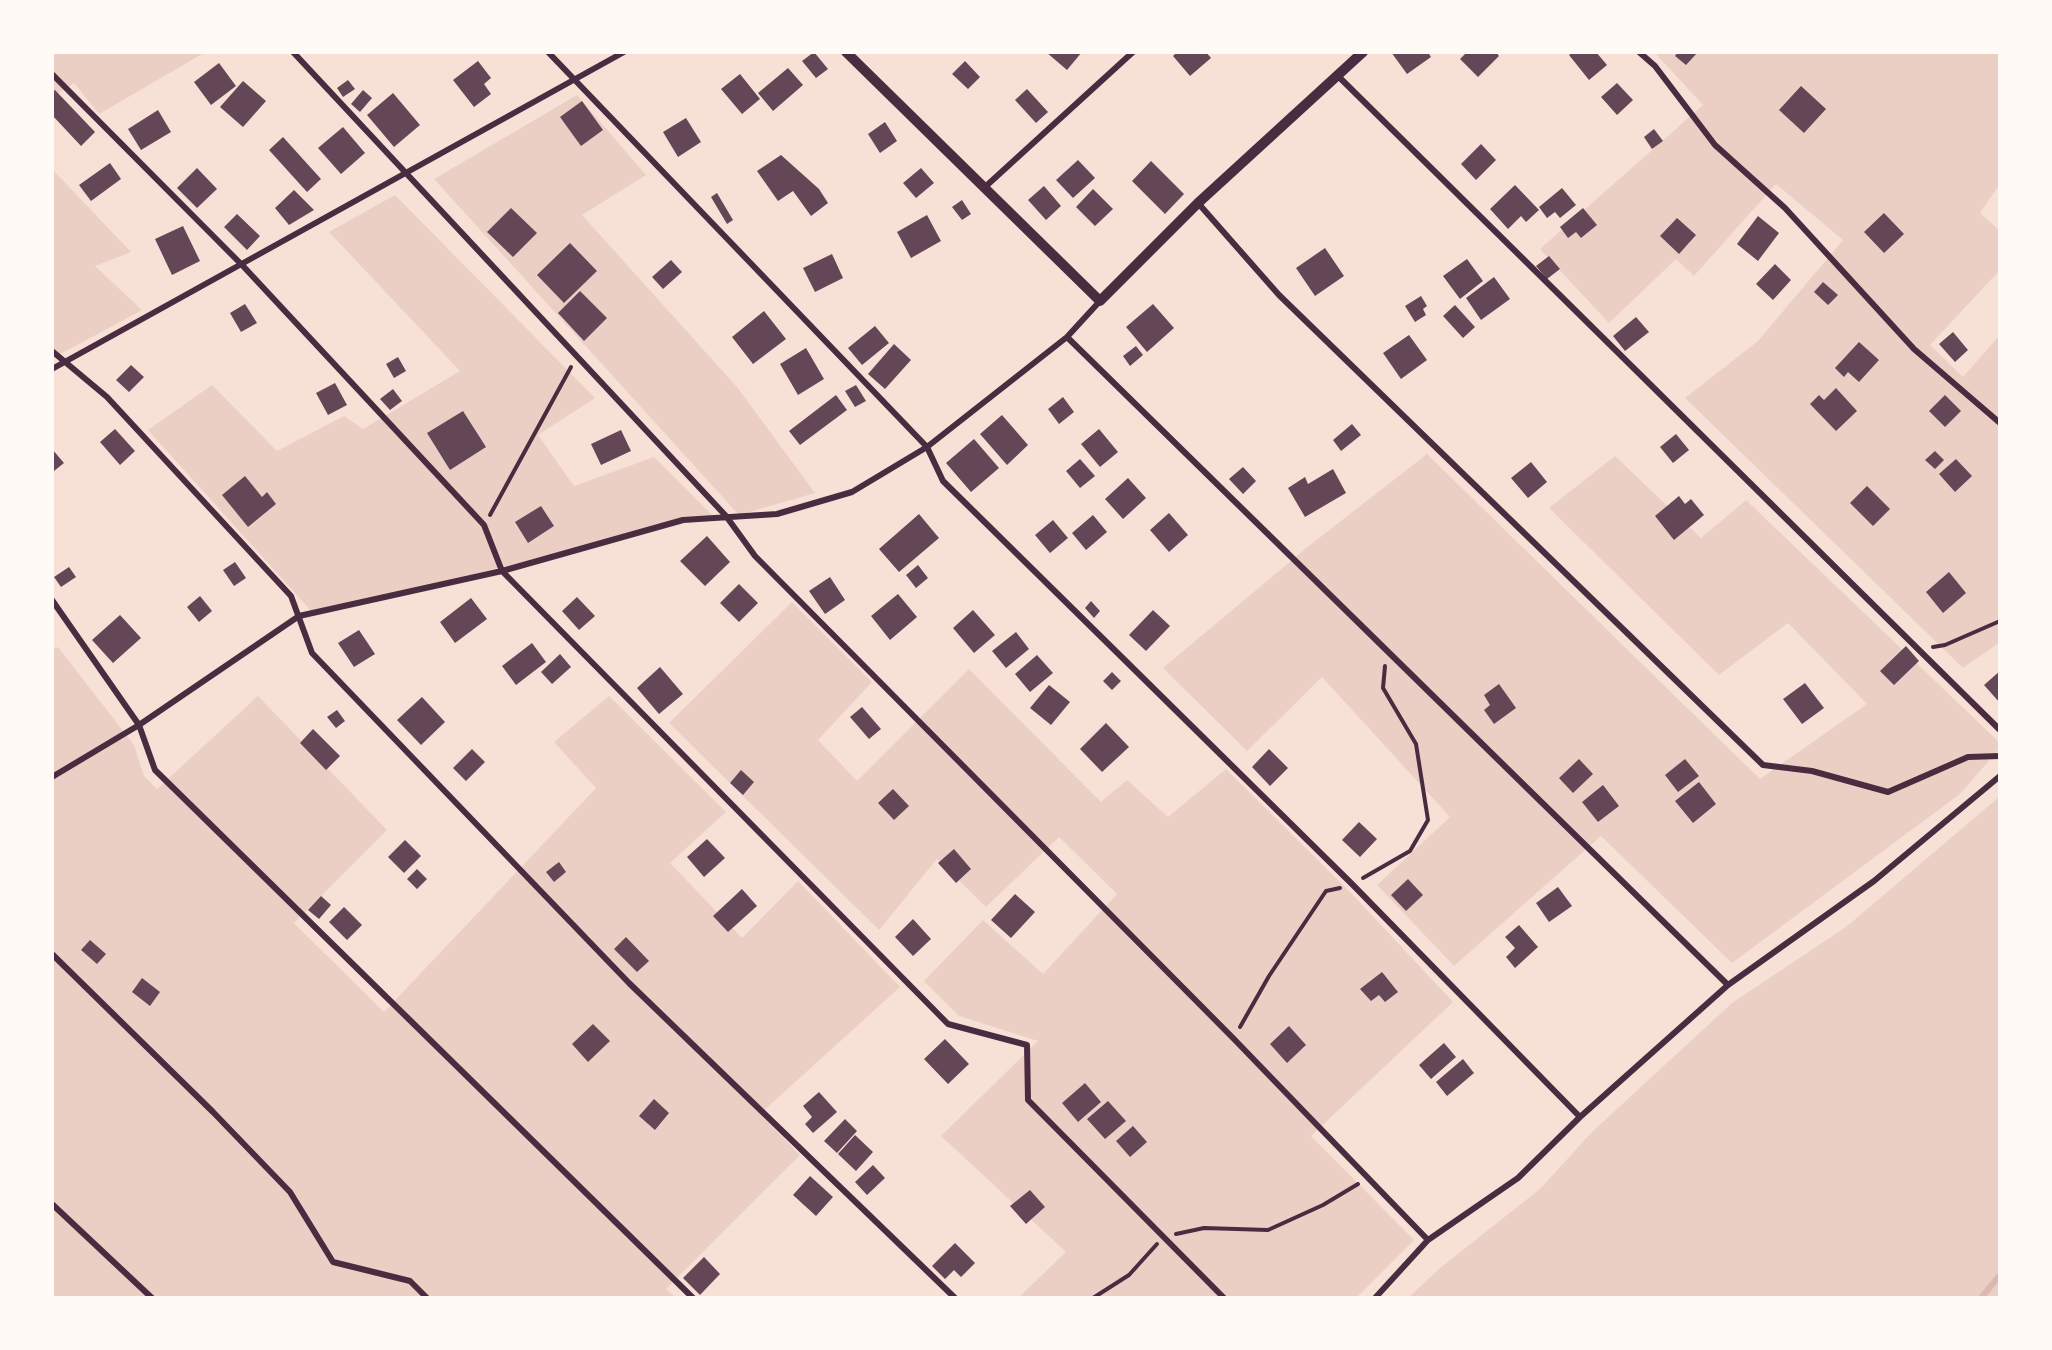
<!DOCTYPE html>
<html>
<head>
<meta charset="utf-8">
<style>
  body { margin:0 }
  #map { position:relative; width:2052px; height:1350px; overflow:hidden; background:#f7e1d7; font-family:"Varela Round",sans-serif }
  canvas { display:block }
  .frame { position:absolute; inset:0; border:54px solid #fffaf5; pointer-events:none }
</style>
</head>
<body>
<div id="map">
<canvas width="2052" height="1350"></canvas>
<div class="frame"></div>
</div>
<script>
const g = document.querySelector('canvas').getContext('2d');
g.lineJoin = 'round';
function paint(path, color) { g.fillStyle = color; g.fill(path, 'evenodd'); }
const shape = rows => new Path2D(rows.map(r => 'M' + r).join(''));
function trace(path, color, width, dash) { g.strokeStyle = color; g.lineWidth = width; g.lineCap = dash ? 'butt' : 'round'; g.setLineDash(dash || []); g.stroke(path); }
const green = shape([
  [53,53,204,53,99,114,74,83,53,97],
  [1655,53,1999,53,1999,185,1980,213,1999,230,1999,271,1930,345,1963,377,1999,336,1999,643,1963,668,1685,398,1758,341,1843,240,1776,184,1694,276,1676,259,1609,323,1540,249,1703,105],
  [577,95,646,175,582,215,737,387,815,493,739,515,434,179],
  [52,169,131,252,95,266,142,310,53,358],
  [395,195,595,398,538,435,574,486,654,457,713,516,313,613,148,430,212,385,277,451,344,416,363,429,460,371,329,232],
  [1427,454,1760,779,1867,704,1788,623,1719,675,1549,508,1615,456,1701,538,1746,500,1999,742,1999,749,1960,794,1732,963,1601,836,1454,966,1377,885,1450,817,1322,677,1247,751,1163,668,1310,545],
  [792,602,872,682,818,740,857,781,969,669,1101,802,1127,780,1168,817,1226,769,1352,894,1453,1002,1311,1136,1414,1240,1357,1297,1019,1297,1066,1252,941,1136,1038,1041,959,1016,924,981,983,920,1043,974,1117,894,1059,837,986,907,937,859,879,930,669,723],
  [58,647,134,745,144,776,157,789,258,696,387,830,294,923,384,1012,596,788,554,742,609,696,726,812,670,863,742,938,798,881,900,987,760,1114,800,1155,666,1289,675,1297,53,1297,52,650],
  [1999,797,1999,1297,1409,1297,1440,1268,1540,1189,1592,1132,1732,1003,1846,927]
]);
const stream = shape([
  [1981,1298,2000,1275]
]);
const building = shape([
  [814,52,828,69,816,78,802,61],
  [1046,52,1082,52,1067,70],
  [1177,52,1206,52,1211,58,1190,76,1173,56],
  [1391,52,1428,52,1431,57,1407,74],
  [1467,52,1496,52,1499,56,1478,77,1460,59],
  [1573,52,1596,52,1607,65,1589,80,1569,55],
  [1678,52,1698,52,1686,65,1675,56],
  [478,61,491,78,484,84,491,94,474,107,453,80],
  [965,61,980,77,968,89,952,74],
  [219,63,236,86,211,105,194,82],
  [788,68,803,85,773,111,758,93],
  [740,74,760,99,742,114,721,89],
  [348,80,355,89,343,97,337,88],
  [243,81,266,101,243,127,220,107],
  [1617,83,1633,100,1617,115,1601,97],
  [1801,86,1826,109,1804,133,1779,110],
  [1027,89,1048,112,1036,123,1015,100],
  [55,90,95,132,81,146,52,115,52,92],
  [363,90,372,98,360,112,351,104],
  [393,93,420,125,394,147,367,115],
  [582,101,603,130,581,146,560,117],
  [158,110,171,132,141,150,128,129],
  [686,118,701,142,678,157,663,132],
  [885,122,897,141,880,153,868,134],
  [343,127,365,153,341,174,318,148],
  [1654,129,1663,141,1652,149,1644,137],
  [283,137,321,179,307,192,269,150],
  [1481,144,1496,160,1476,180,1461,164],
  [781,155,819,189,828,203,811,216,793,191,778,201,757,171],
  [1078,160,1095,178,1073,198,1056,180],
  [1151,161,1184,194,1165,214,1132,181],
  [110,163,121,179,91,201,79,185],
  [197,168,217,189,197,208,177,188],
  [921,168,934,183,916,198,903,183],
  [1515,185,1539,210,1526,222,1521,216,1508,229,1490,209],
  [1044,186,1061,206,1046,220,1028,200],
  [1562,188,1576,205,1560,218,1555,212,1547,218,1539,207],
  [1093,189,1113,209,1095,226,1076,207],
  [294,190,314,210,289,225,275,208],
  [717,193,733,220,727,224,711,197],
  [962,200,971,214,962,220,952,207],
  [511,208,537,233,513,257,487,232],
  [1583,208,1597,225,1581,238,1576,232,1568,238,1560,227],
  [1884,213,1904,234,1884,253,1864,232],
  [237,214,260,236,247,250,224,227],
  [927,215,941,241,911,258,897,232],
  [1758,216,1779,233,1758,261,1737,244],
  [1677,218,1696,235,1679,254,1660,236],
  [183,226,200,261,172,275,155,239],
  [570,243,597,271,564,303,537,275],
  [1325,248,1344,276,1315,296,1296,268],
  [832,254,843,278,815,292,803,268],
  [1549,256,1560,269,1547,279,1536,266],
  [1467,259,1483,281,1460,299,1443,276],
  [671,260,682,272,663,289,652,277],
  [1775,264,1791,280,1773,300,1756,284],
  [1494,277,1510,299,1481,320,1466,298],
  [1823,282,1838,295,1828,305,1814,292],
  [580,291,607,318,584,341,558,313],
  [1421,296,1427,306,1423,309,1426,315,1415,322,1405,306],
  [245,304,257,323,241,332,230,313],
  [1153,304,1174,328,1147,352,1126,327],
  [1455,305,1475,327,1463,338,1443,316],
  [764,311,786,339,753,364,732,337],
  [1636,317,1649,332,1625,351,1613,336],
  [875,326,889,343,862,365,848,348],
  [1953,332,1968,350,1955,362,1939,344],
  [1409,335,1427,360,1401,379,1383,353],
  [1859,342,1879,360,1859,382,1848,372,1844,377,1835,368],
  [894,344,911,360,885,389,868,374],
  [1136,346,1143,355,1130,366,1123,356],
  [806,348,824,379,798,395,780,364],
  [398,357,406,371,394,378,386,364],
  [131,365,144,377,129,392,116,380],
  [335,383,347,405,328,415,316,393],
  [856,385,866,401,855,407,845,391],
  [1836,388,1857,411,1836,431,1810,404,1819,395,1824,400],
  [393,389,402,401,390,410,380,399],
  [836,395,847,410,800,445,789,431],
  [1945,395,1961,411,1945,427,1929,411],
  [1063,397,1074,412,1059,424,1048,409],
  [463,411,486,447,450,470,427,433],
  [1002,415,1028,445,1007,465,980,434],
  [1352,424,1361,435,1341,451,1333,440],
  [115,429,135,451,120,465,100,442],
  [1099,429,1118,452,1100,467,1081,444],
  [621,430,631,451,601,465,591,444],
  [1676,434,1689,450,1673,463,1660,447],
  [974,439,999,468,971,492,946,463],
  [52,449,64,463,54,471,52,469],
  [1935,451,1944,460,1935,469,1925,460],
  [1080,459,1095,476,1080,488,1066,471],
  [1956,459,1972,476,1955,492,1939,474],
  [1531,462,1547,482,1528,498,1511,478],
  [1243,467,1256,481,1243,494,1229,479],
  [1333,469,1346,493,1305,517,1288,488,1305,477,1308,484],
  [245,476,262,497,267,492,276,504,248,527,222,495],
  [1128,478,1146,498,1123,519,1105,499],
  [1867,486,1890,509,1873,526,1850,503],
  [1679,496,1685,504,1691,499,1704,515,1674,540,1655,516],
  [541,506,554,526,528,543,515,522],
  [1169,513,1188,535,1169,552,1150,530],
  [919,514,939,538,899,572,879,549],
  [1093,515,1107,532,1086,550,1072,533],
  [1053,520,1068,538,1050,553,1035,535],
  [707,536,730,562,705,586,680,561],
  [235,562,246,578,234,586,223,570],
  [918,565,928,578,916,588,906,575],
  [69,567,76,577,61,587,54,577],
  [1949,572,1966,593,1943,613,1926,592],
  [830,577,845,600,825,614,809,591],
  [739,584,758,603,739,622,720,603],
  [898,594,917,617,890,640,871,616],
  [200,596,212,611,199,622,187,607],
  [577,597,595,616,579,630,562,611],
  [471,598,487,619,455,643,440,622],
  [1091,601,1100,611,1094,618,1085,608],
  [973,610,995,635,974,653,953,628],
  [1153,610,1170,626,1146,651,1129,635],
  [120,615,141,638,113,663,92,640],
  [359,630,375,654,354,667,338,643],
  [1016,632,1029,649,1006,668,992,651],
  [532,643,546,662,516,685,502,666],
  [1906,646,1919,661,1894,685,1880,671],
  [560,654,571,667,552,684,541,672],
  [1037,655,1053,673,1030,692,1015,674],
  [660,667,683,694,659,714,637,688],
  [2000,671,2000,703,1984,685],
  [1112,672,1121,681,1112,690,1103,681],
  [1805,683,1824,708,1802,724,1783,699],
  [1499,684,1516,708,1494,724,1484,710,1490,705,1484,695],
  [1049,685,1070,702,1051,725,1030,708],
  [422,697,445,722,421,745,397,720],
  [862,707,881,729,869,739,850,717],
  [337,710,345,721,336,728,327,717],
  [1106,723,1129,747,1102,772,1080,749],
  [313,729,340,756,326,770,300,743],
  [472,749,485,762,466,781,453,768],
  [1269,749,1288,768,1270,786,1252,767],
  [1579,759,1593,774,1573,793,1559,778],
  [1685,759,1699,776,1678,792,1665,775],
  [741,770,754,782,743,795,730,783],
  [1699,782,1716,804,1693,823,1675,801],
  [1603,785,1619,806,1598,822,1582,802],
  [893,789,909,806,894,820,878,803],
  [1359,822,1377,839,1360,857,1342,840],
  [707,839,725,858,704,877,687,857],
  [405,840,421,856,404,873,388,857],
  [954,849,971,869,956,883,938,863],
  [559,862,566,872,554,882,546,872],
  [417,869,427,879,417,889,407,879],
  [1408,879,1423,895,1406,911,1391,895],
  [1558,887,1572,906,1549,922,1536,903],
  [742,889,757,906,728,932,713,916],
  [1015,894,1035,912,1011,938,991,920],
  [321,896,331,905,319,919,308,910],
  [344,907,362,925,347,940,329,922],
  [913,919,931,939,913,956,895,937],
  [1519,925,1538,947,1515,968,1506,957,1515,948,1505,937],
  [626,937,649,961,637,972,614,949],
  [90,940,106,954,97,964,81,950],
  [1382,972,1398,992,1385,1002,1379,995,1371,1001,1360,989],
  [142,978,160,992,150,1006,132,992],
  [593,1024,610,1041,588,1062,572,1044],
  [1289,1026,1306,1045,1287,1063,1270,1044],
  [945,1039,969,1064,948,1084,924,1059],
  [1444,1043,1456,1057,1431,1079,1419,1065],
  [1463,1059,1474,1073,1447,1096,1436,1082],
  [1085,1083,1101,1102,1078,1122,1062,1103],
  [819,1092,837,1112,813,1133,805,1124,812,1117,803,1106],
  [654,1099,669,1113,655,1130,639,1116],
  [1108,1101,1126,1121,1105,1139,1087,1119],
  [845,1119,857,1131,837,1153,824,1141],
  [1133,1126,1147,1142,1130,1157,1116,1141],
  [855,1135,873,1152,856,1171,838,1154],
  [873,1165,885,1178,867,1195,855,1182],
  [810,1176,833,1197,816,1216,793,1195],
  [1030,1190,1045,1207,1026,1224,1010,1206],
  [955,1243,975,1263,961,1277,954,1270,945,1279,932,1266],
  [704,1257,720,1274,700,1295,683,1278]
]);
const path = shape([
  [490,515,571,367],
  [1933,647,1945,645,2000,621],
  [1363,878,1410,851,1428,820,1416,744,1383,688,1385,666],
  [1240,1027,1269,976,1326,891,1340,888],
  [1176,1234,1204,1228,1268,1230,1323,1205,1358,1184],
  [1093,1298,1129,1275,1157,1244]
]);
const minor = shape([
  [293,52,726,516,755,556,1233,1038,1428,1240],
  [548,52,927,447,943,481,1352,884,1580,1117],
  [1639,52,1655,66,1715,145,1785,208,1914,349,2000,423],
  [52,74,243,266,484,525,502,571,948,1024,1027,1045,1028,1100,1224,1298],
  [1339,77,2000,730],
  [985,187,1133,52],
  [1198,203,1279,295,1763,765,1812,771,1888,792,1968,757,2000,756],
  [1067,337,1728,985],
  [52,351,107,397,291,596,312,653,629,983,955,1298],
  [52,369,624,52],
  [52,600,139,725,155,770,693,1298],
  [52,777,139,725,299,616,502,571,683,520,777,514,852,492,927,447,1067,337,1100,301],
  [52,954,213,1112,290,1192,333,1262,410,1281,427,1298],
  [52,1204,152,1298],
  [1375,1298,1428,1240,1518,1178,1580,1117,1728,985,1874,881,2000,776]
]);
const tertiary = shape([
  [846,52,1100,301,1198,203,1363,52]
]);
paint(green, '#ebcfc5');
trace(stream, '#dcb8b0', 6);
paint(building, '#644757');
trace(path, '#4a2c40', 4);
trace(minor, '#4a2c40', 6);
trace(tertiary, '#4a2c40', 10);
</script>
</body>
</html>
